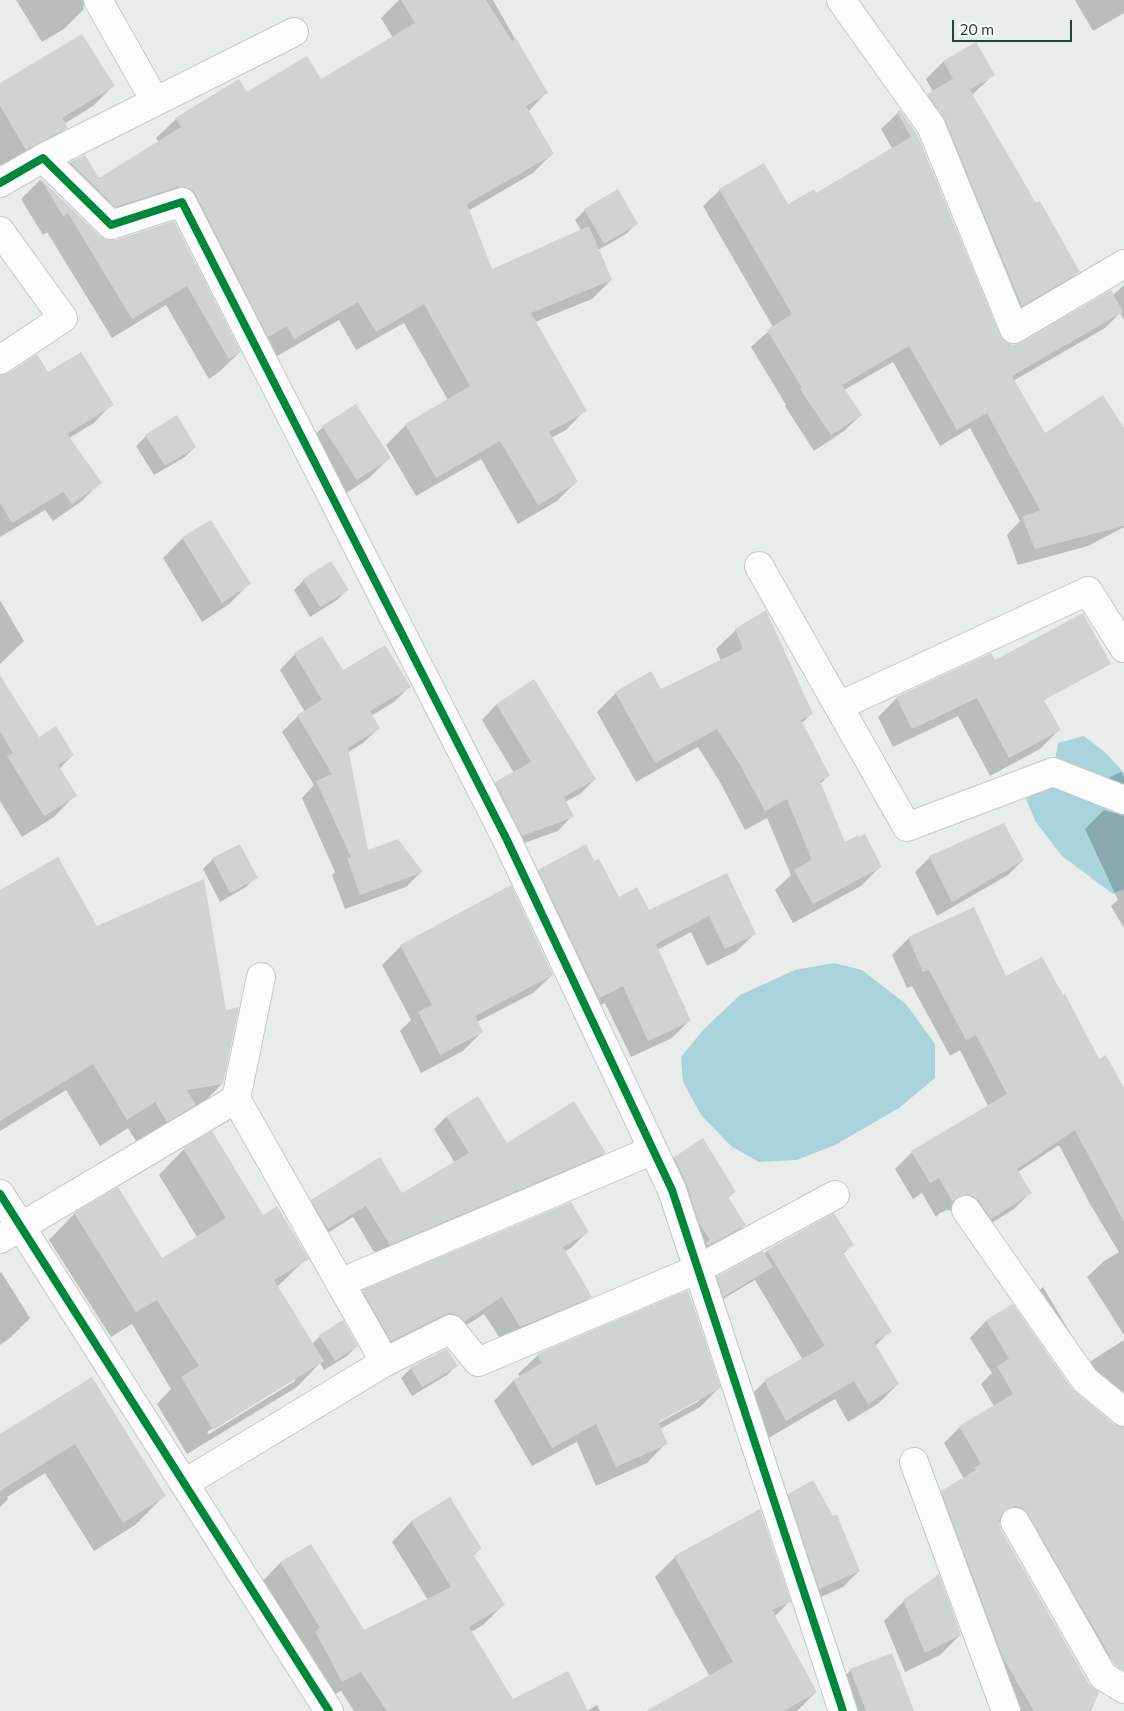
<!DOCTYPE html>
<html>
<head>
<meta charset="utf-8">
<style>
  body { margin:0 }
  #map { position:relative; width:1124px; height:1711px; overflow:hidden; background:#e8edeb; font-family:Commissioner,sans-serif }
  canvas { display:block }
  .scale { position:absolute; left:952px; top:20px; width:120px; height:22px; box-sizing:border-box; border:2px solid #24423a; border-top:0; padding-left:6px; font-size:15px; line-height:18px; white-space:nowrap; color:#24423a; -webkit-text-stroke:4px #f7fbf9; paint-order:stroke }
</style>
</head>
<body>
<div id="map">
<canvas width="1124" height="1711"></canvas>
<div class="scale">20 m</div>
</div>
<script>
const g = document.querySelector('canvas').getContext('2d');
g.lineJoin = 'round';
function paint(path, color) { g.fillStyle = color; g.fill(path, 'evenodd'); }
const shape = rows => new Path2D(rows.map(r => 'M' + r).join(''));
function trace(path, color, width, dash) { g.strokeStyle = color; g.lineWidth = width; g.lineCap = dash ? 'butt' : 'round'; g.setLineDash(dash || []); g.stroke(path); }
const water = shape([
  [1084,736,1106,753,1124,773,1124,889,1113,894,1062,856,1035,821,1021,786,1053,772,1058,743],
  [834,963,862,970,906,1004,935,1044,935,1078,899,1108,835,1145,797,1160,759,1162,731,1146,701,1115,683,1082,681,1057,704,1029,740,995,795,970]
]);
const shadow = shape([
  [16,0,89,0,83,6,84,9,64,29,42,42],
  [399,0,493,0,546,93,528,112,552,154,533,173,468,211,491,270,581,230,575,220,585,210,636,224,626,234,598,250,611,280,592,299,535,322,585,410,566,430,551,438,576,482,557,501,518,524,481,459,416,496,386,445,406,425,448,400,404,323,356,350,339,320,274,358,177,214,95,226,51,182,70,163,84,156,99,180,159,142,156,138,176,119,239,81,247,94,321,81,393,38,381,18],
  [1075,0,1124,0,1124,13,1093,31],
  [976,44,993,75,972,95,1035,205,1079,271,1061,289,1004,323,911,112,933,92,926,79,943,62],
  [0,85,113,86,93,106,64,124,66,128,46,148,0,171],
  [900,111,998,336,1004,342,1013,346,1022,344,1113,295,1124,285,1124,320,1120,313,1105,328,1013,381,1044,435,1124,430,1124,527,1088,546,1018,565,1007,535,1020,521,970,428,940,446,893,362,844,390,861,415,844,431,814,451,785,406,786,405,751,347,773,327,703,206,720,190,788,206,816,194,892,148,881,129],
  [40,180,99,237,107,241,116,241,174,222,240,352,219,372,209,379,166,305,112,338,47,232,43,235,21,199],
  [9,374,48,374,112,404,94,423,69,438,100,482,82,501,53,521,45,510,0,537,0,376],
  [356,406,389,458,369,478,336,500,302,447,323,427],
  [146,436,195,447,185,457,154,475,136,446],
  [183,538,249,584,229,604,202,622,163,558],
  [304,580,347,590,337,600,310,617,294,590],
  [0,600,24,641,0,664],
  [736,630,811,714,801,724,828,776,820,784,844,844,880,867,861,886,793,923,775,890,791,875,767,818,745,830,720,782,698,747,636,782,597,712,616,693,660,690,721,661,716,649],
  [295,654,343,672,409,687,394,702,371,716,379,728,363,743,347,753,367,852,421,872,406,887,345,909,332,875,335,872,302,798,314,785,282,732,298,716,305,712,280,670],
  [994,662,1047,697,1043,701,1059,730,1040,749,990,776,958,716,893,747,878,717,897,698],
  [0,677,39,739,73,755,59,769,75,795,54,817,22,837,0,801],
  [534,681,595,779,580,794,565,802,572,816,558,831,507,849,481,797,496,783,514,773,482,720,496,705],
  [1121,772,1124,777,1124,788,1088,797,1108,778],
  [1104,810,1124,816,1124,928,1111,906,1118,900,1085,829],
  [930,857,1023,860,1008,875,937,916,915,872],
  [213,859,256,877,246,887,220,902,203,869],
  [594,862,618,899,649,911,726,874,754,934,737,951,707,966,691,932,657,950,689,1021,672,1038,631,1057,605,1003,581,1014,522,888,539,871],
  [0,892,97,928,222,1084,195,1111,186,1112,167,1132,140,1148,128,1128,100,1146,66,1090,0,1131],
  [909,938,1005,978,1098,1061,1124,1091,1124,1335,1087,1277,1104,1261,1119,1252,1090,1204,1059,1145,1018,1172,1030,1193,1014,1209,974,1234,956,1212,947,1210,940,1213,936,1217,922,1193,913,1199,895,1169,912,1152,988,1106,960,1050,950,1056,912,986,907,988,892,955],
  [401,946,552,975,533,993,477,1022,482,1032,463,1051,421,1073,400,1031,411,1020,382,965],
  [478,1098,506,1145,604,1153,591,1166,377,1257,353,1217,315,1241,299,1213,312,1201,401,1195,455,1163,434,1129,446,1117],
  [184,1149,263,1217,307,1258,277,1287,312,1344,320,1336,357,1346,347,1356,324,1370,320,1363,297,1387,187,1454,157,1404,171,1389,132,1324,111,1337,49,1240,74,1214,117,1189,161,1260,197,1237,159,1175],
  [295,1378,295,1381,209,1434,207,1432],
  [674,1158,734,1192,728,1198,745,1225,725,1245,687,1265,654,1178],
  [833,1215,852,1245,843,1254,890,1331,875,1346,898,1384,879,1403,848,1422,835,1399,767,1439,745,1401,764,1382,803,1360,755,1280,713,1305,708,1288,718,1278,764,1254,767,1251],
  [588,1231,571,1248,564,1252,591,1296,574,1313,503,1343,484,1314,447,1338,374,1358,346,1309,363,1292],
  [1,1272,30,1318,10,1338,0,1345,0,1273],
  [1043,1287,1071,1334,1062,1343,1030,1299],
  [1012,1306,1074,1393,1113,1425,1123,1428,1123,1424,1075,1378,1091,1361,1124,1340,1124,1629,1111,1660,1095,1676,1006,1524,998,1522,1000,1530,1090,1711,1006,1711,926,1508,942,1492,964,1479,944,1443,960,1427,994,1406,981,1384,992,1373,970,1338,986,1321],
  [538,1355,719,1388,700,1407,660,1429,666,1443,647,1463,596,1486,577,1442,532,1466,494,1401,513,1381,520,1377,518,1374],
  [699,1398,699,1401,653,1426,652,1423],
  [457,1365,447,1375,412,1396,401,1378,411,1368],
  [92,1379,164,1496,135,1525,94,1551,45,1473,7,1497,8,1499,0,1507,0,1435],
  [789,1495,859,1571,843,1587,803,1605,773,1511],
  [449,1499,480,1549,473,1556,503,1605,483,1625,471,1632,512,1701,587,1711,597,1705,600,1711,354,1711,341,1691,322,1701,261,1583,280,1563,310,1545,364,1632,428,1600,392,1542,411,1522],
  [675,1557,789,1602,774,1617,816,1692,797,1711,664,1711,710,1677,655,1577],
  [904,1601,960,1635,940,1655,905,1672,884,1621],
  [851,1670,912,1711,843,1711,834,1687]
]);
const building = shape([
  [401,0,486,0,512,41,516,38,548,93,526,106,554,154,467,204,492,269,589,226,612,280,531,313,587,411,549,432,578,482,538,505,500,441,436,478,405,424,470,386,424,304,376,332,358,302,294,339,287,326,268,337,196,195,192,190,185,187,177,187,115,207,70,162,85,155,99,178,181,127,175,118,239,79,247,92,307,56,321,79,415,23],
  [82,34,115,86,62,118,68,128,26,150,0,106,0,83],
  [976,42,995,75,970,90,1036,203,1040,201,1080,272,1022,306,945,120,927,94,953,79,943,61],
  [900,110,917,134,1000,335,1005,341,1013,345,1022,342,1111,290,1123,312,1012,376,1045,433,1103,395,1124,428,1124,526,1035,549,1022,517,1040,510,987,413,957,430,909,346,842,385,862,415,831,435,800,389,802,388,767,330,792,314,719,189,764,163,788,204,814,189,816,193,911,137,897,112],
  [40,178,100,236,107,240,116,240,174,221,241,352,229,359,187,286,132,319,68,213,63,216],
  [618,189,638,224,604,244,584,209],
  [81,352,114,405,67,434,102,483,72,504,63,492,12,523,0,503,0,375,9,373,37,354,48,372],
  [356,404,391,458,357,480,322,426],
  [177,415,196,447,165,466,145,435],
  [211,520,251,584,222,603,182,537],
  [331,561,349,590,320,607,303,579],
  [766,610,813,714,801,720,830,776,820,781,845,842,858,835,859,837,865,834,882,867,813,904,794,870,812,860,787,799,765,811,739,763,717,729,655,763,615,692,651,671,661,689,743,649,735,629],
  [1083,613,1111,664,1044,700,1061,730,1009,758,977,698,912,729,896,697,991,653,995,660],
  [322,636,343,670,385,645,411,687,370,711,380,728,348,748,368,850,398,839,423,872,360,895,347,858,351,857,316,781,332,774,297,715,322,700,294,653],
  [0,675,39,737,56,726,74,755,58,765,77,796,44,816,7,756,13,753,0,731],
  [534,679,596,779,564,797,574,817,522,836,495,782,531,762,496,704],
  [1004,823,1024,860,952,902,929,856],
  [240,844,258,878,230,893,212,858],
  [586,844,594,861,599,859,619,897,637,887,649,910,727,873,756,934,725,949,709,916,656,944,691,1021,648,1041,623,986,599,998,538,870],
  [58,857,97,926,204,879,226,1010,239,1007,223,1084,187,1090,196,1105,167,1122,155,1102,127,1120,93,1064,0,1121,0,890],
  [511,885,553,975,475,1016,483,1032,440,1055,418,1012,432,1005,400,945],
  [974,907,1006,976,1042,957,1063,995,1065,994,1099,1059,1106,1055,1124,1088,1124,1222,1075,1130,1017,1169,1032,1193,991,1219,979,1201,973,1196,964,1195,957,1197,953,1202,939,1178,930,1183,911,1151,1007,1094,976,1035,966,1040,929,970,923,972,908,937],
  [478,1096,507,1143,574,1101,606,1153,390,1245,366,1206,328,1229,311,1200,380,1157,402,1193,469,1153,446,1116],
  [212,1131,263,1215,277,1206,309,1259,274,1280,324,1361,213,1430,181,1377,199,1366,157,1300,136,1312,74,1213,118,1187,162,1258,226,1218,183,1148],
  [703,1138,736,1192,728,1197,746,1225,707,1246,706,1243,710,1240,699,1223,687,1185,674,1157],
  [571,1202,589,1232,563,1247,592,1297,520,1327,502,1297,465,1321,457,1315,451,1313,444,1315,391,1341,362,1290],
  [834,1213,854,1245,843,1252,892,1332,874,1342,899,1384,868,1404,854,1381,786,1421,764,1380,825,1346,767,1250],
  [763,1251,773,1267,723,1297,717,1277],
  [688,1290,721,1388,658,1422,668,1444,616,1467,596,1424,552,1448,513,1380,542,1363,537,1354],
  [1013,1304,1072,1389,1114,1424,1124,1427,1124,1671,1115,1665,1028,1514,1022,1508,1015,1506,1007,1509,1002,1514,999,1521,1001,1530,1089,1684,1099,1692,1091,1711,1034,1711,1003,1658,941,1491,976,1470,974,1468,981,1464,959,1426,1013,1394,997,1366,1009,1359,986,1320],
  [343,1320,358,1346,335,1361,319,1335],
  [447,1349,458,1366,422,1387,410,1367],
  [92,1377,166,1496,123,1523,75,1444,0,1491,0,1434],
  [813,1480,833,1516,837,1515,860,1571,819,1589,788,1494],
  [450,1497,482,1549,473,1554,505,1605,469,1627,513,1699,568,1671,588,1711,387,1711,361,1672,342,1682,315,1631,320,1628,280,1562,311,1544,364,1630,451,1587,411,1521],
  [760,1509,791,1602,772,1610,817,1692,784,1711,646,1711,733,1662,674,1556],
  [939,1574,961,1635,925,1653,903,1600],
  [892,1653,914,1711,866,1711,850,1669]
]);
const minor = shape([
  [98,0,155,101],
  [841,0,931,126,1014,329,1124,264],
  [43,158,294,32],
  [0,183,43,158,111,225,182,202,507,840,672,1190,843,1711],
  [0,231,63,318,0,360],
  [759,566,907,827,1053,772,1124,800],
  [839,706,1088,591,1124,648],
  [0,1194,329,1711],
  [966,1210,1085,1380,1124,1412],
  [0,1239,236,1099,261,977],
  [340,1283,653,1150],
  [385,1362,451,1329,478,1362,698,1269,835,1195],
  [914,1462,1006,1711],
  [185,1483,385,1362,236,1099],
  [1015,1522,1103,1676,1124,1689]
]);
const cycleway = shape([
  [0,183,43,158,111,225,182,202,507,840,672,1190,843,1711],
  [0,1194,329,1711]
]);
paint(water, '#a9d4db');
paint(shadow, '#0003');
paint(building, '#cfd4d2');
trace(minor, '#c5cac8', 30);
trace(minor, '#fcfcfc', 28);
trace(cycleway, '#00873e', 8);
</script>
</body>
</html>
